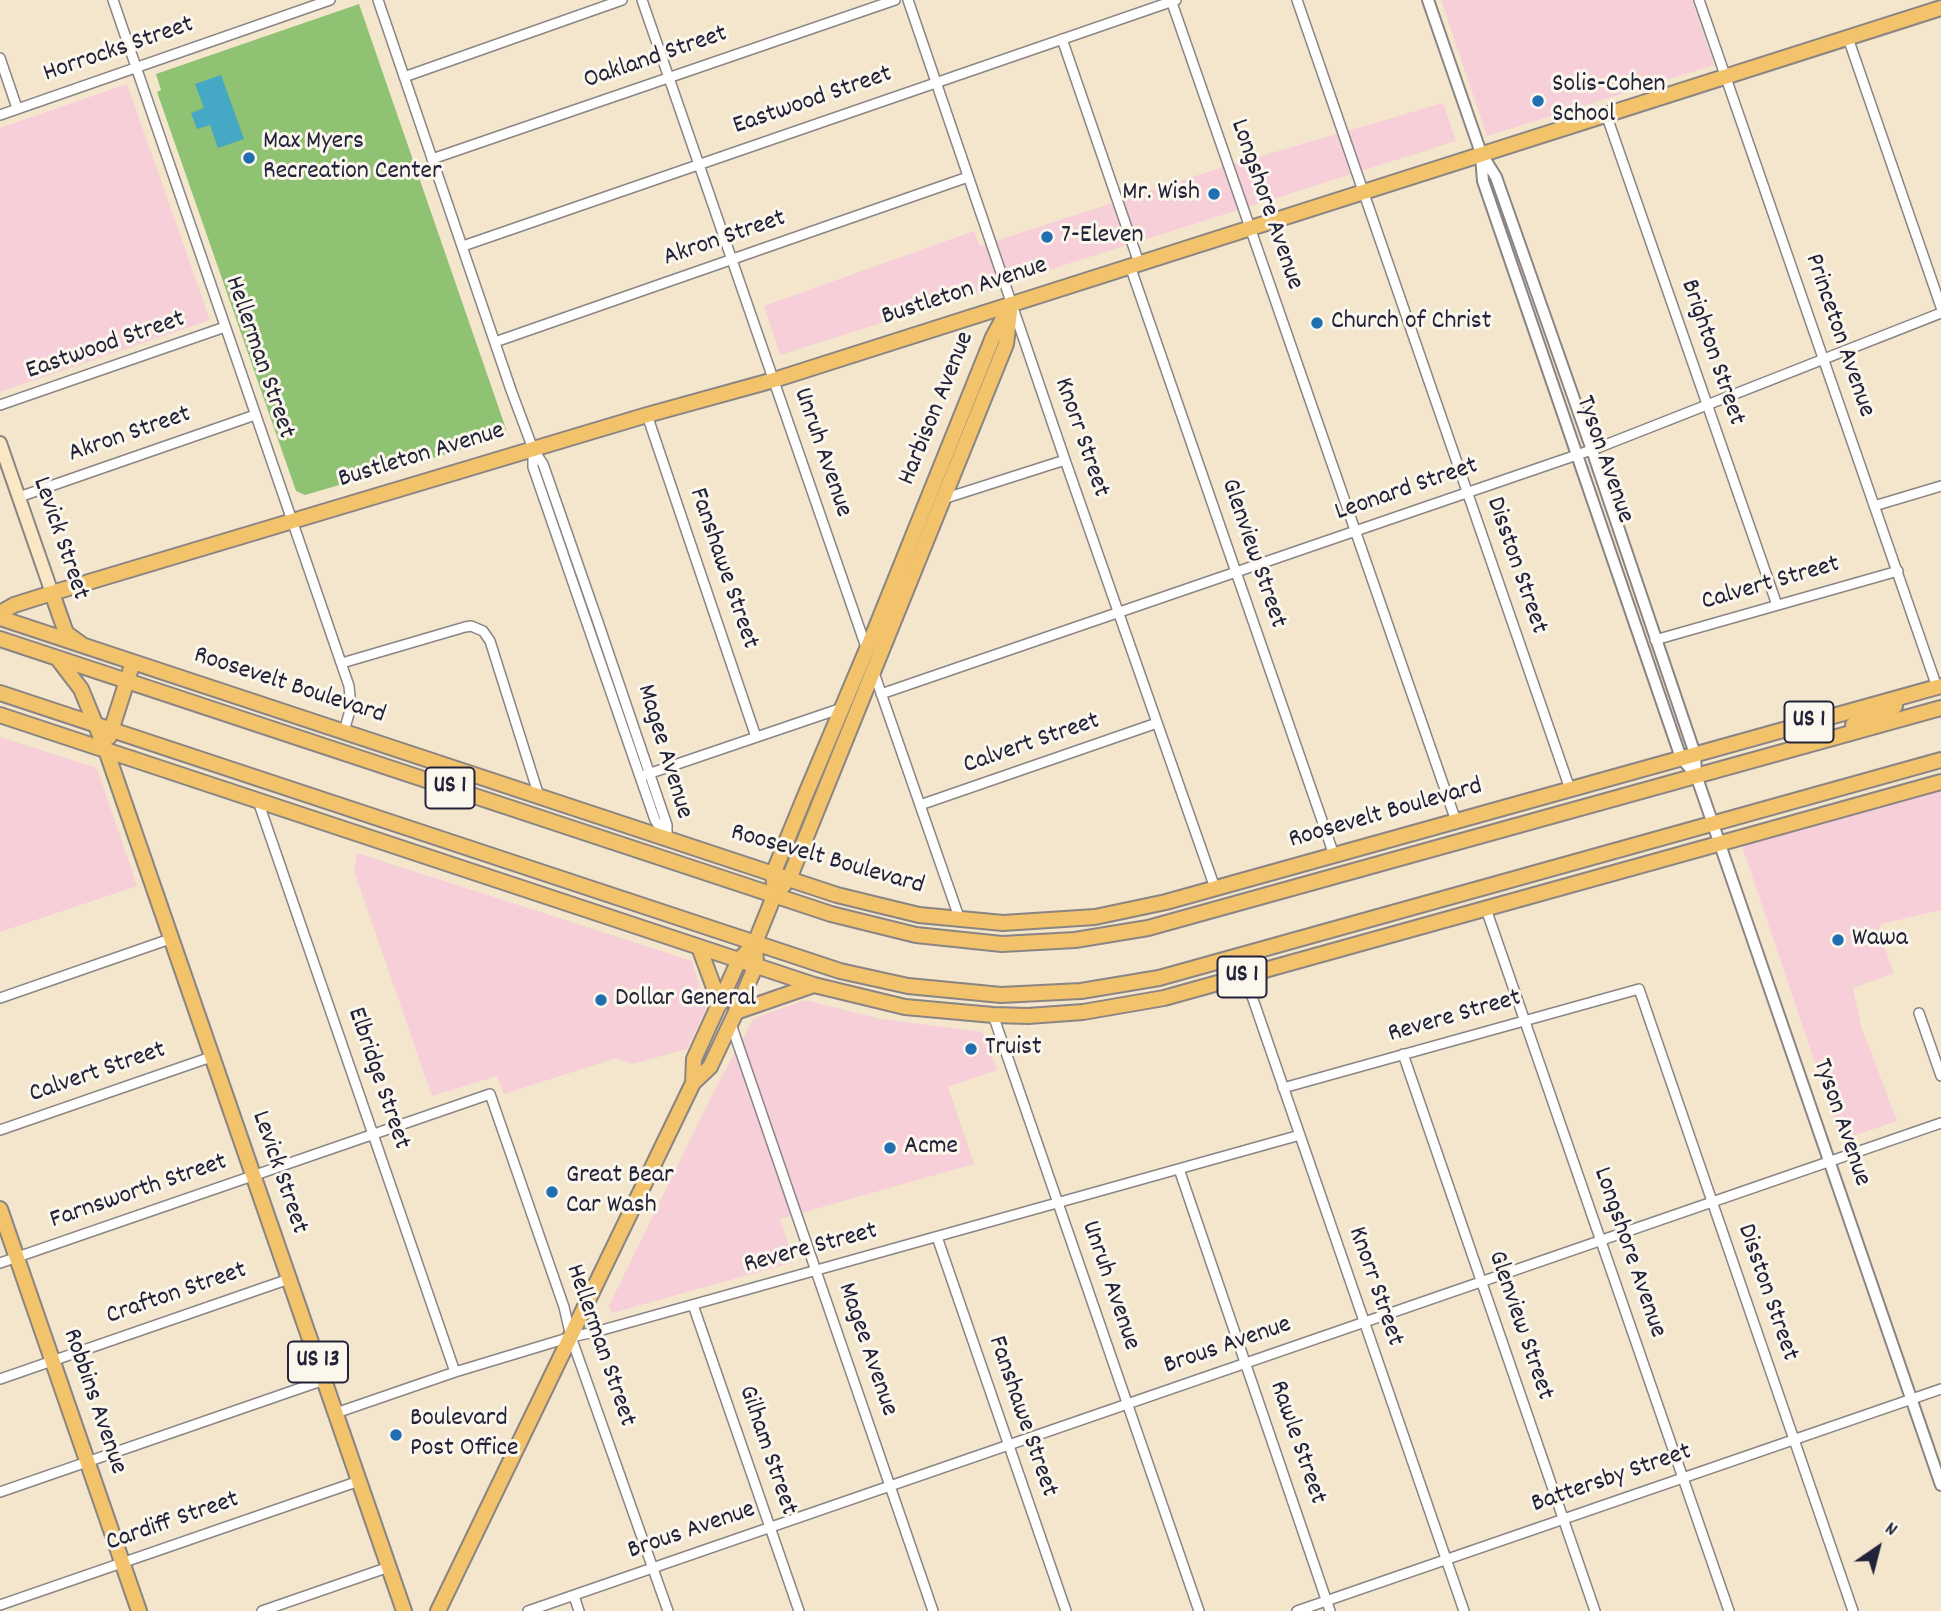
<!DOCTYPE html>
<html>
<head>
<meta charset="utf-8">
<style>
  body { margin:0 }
  #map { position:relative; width:1941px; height:1611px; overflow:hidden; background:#f3e6cc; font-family:Dekko,sans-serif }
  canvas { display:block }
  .north { position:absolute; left:1843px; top:1513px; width:70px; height:70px; -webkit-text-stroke:5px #fbf7ec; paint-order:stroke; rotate:35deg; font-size:19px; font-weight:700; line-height:28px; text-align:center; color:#22223b }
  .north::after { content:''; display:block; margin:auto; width:24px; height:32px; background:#22223b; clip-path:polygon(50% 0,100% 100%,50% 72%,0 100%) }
</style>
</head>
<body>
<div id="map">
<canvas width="1941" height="1611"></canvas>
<div class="north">N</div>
</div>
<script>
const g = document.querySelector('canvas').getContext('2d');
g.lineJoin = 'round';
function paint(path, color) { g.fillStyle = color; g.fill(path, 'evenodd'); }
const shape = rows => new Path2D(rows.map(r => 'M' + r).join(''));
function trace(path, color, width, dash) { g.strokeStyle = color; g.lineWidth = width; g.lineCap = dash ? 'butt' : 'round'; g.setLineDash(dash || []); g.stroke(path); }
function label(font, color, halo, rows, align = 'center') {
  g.font = font + ' Dekko,sans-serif'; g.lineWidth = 6; g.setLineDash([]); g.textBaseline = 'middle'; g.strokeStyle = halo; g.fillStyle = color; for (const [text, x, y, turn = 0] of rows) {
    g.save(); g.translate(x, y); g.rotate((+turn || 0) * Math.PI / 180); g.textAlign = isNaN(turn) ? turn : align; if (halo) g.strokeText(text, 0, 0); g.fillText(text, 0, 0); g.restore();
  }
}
const built = shape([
  [1441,0,1692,0,1714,65,1487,136],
  [127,84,210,320,0,392,0,128],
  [1443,103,1456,141,780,355,764,306,974,231,980,246,1217,169],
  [0,737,97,768,137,886,0,932],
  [1941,788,1941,910,1881,924,1879,932,1894,973,1853,988,1861,1026,1897,1121,1841,1140,1742,846],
  [357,853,692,961,706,1009,687,1049,632,1064,616,1058,504,1094,497,1076,432,1096,354,871],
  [805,1000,881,1019,983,1032,997,1070,948,1087,974,1164,780,1219,794,1262,612,1313,609,1306,715,1089,754,1018]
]);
const green = shape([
  [359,4,506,429,501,438,305,495,296,491,157,92,161,90,156,74]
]);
const water = shape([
  [221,75,244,139,218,148,210,125,197,129,191,113,204,108,195,84]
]);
const minor = shape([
  [113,0,349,686,351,707,344,731],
  [378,0,511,390,533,449,543,464,598,622,667,825,667,838],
  [642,0,867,650],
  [908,0,1065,460,1215,888],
  [1171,0,1456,821],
  [1297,0,1570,789],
  [1699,0,1937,687],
  [1848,38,1941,307],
  [1062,39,1139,263],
  [0,58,17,108],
  [404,77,622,0],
  [1606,114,1777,605],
  [0,115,330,0],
  [432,159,895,0],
  [463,246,1176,0],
  [1130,266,1334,855],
  [495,342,968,177],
  [0,405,225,327],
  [647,415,756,737],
  [533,451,533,467,655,820,667,838],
  [19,497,255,415],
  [943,499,1065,460],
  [1874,506,1941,486],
  [1655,640,1898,571],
  [342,663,465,627,471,626,483,631,490,641,539,796],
  [873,670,960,920],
  [881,694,1600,447,1941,313],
  [645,775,842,708],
  [258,801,455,1372],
  [920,805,1157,723],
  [1486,909,1729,1611],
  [1245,976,1464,1611],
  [0,998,170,939],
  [1919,1013,1941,1076],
  [993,1015,1199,1611],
  [731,1024,933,1611],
  [1403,1054,1595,1611],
  [1283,1088,1639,989,1853,1611],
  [0,1130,211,1057],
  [1179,1169,1330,1611],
  [937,1237,1066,1611],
  [0,1263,490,1094,564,1307,571,1337,668,1611],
  [693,1305,799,1611],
  [0,1379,289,1279],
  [336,1413,455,1372,571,1337,595,1332,1300,1135],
  [0,1492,324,1380],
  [574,1596,579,1611],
  [0,1605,359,1481],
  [262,1611,389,1567],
  [528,1611,1941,1123],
  [1297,1611,1941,1389]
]);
const tertiary = shape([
  [1428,0,1481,153,1496,177,1592,450,1695,754,1696,775,1941,1485],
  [1481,156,1483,181,1681,758,1696,775]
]);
const secondary = shape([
  [0,443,52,593]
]);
const primary = shape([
  [52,593,66,633,81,644],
  [0,613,14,605,52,593,647,415,774,380,1941,8],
  [774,884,773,874,805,796,875,630,993,337,1007,311],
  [693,1083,710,1067,736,1012,756,965,755,943],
  [438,1611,693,1083,694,1059,739,960,755,943,774,896,789,879,1006,344,1011,304]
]);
const trunk = shape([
  [0,618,837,895,919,915,1003,923,1095,917,1166,902,1941,686],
  [0,639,831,914,916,935,1002,944,1075,940,1148,928,1941,708],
  [58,659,81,689,106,750,404,1611],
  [0,693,840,971,908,986,1001,995,1081,991,1159,978,1941,760],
  [0,715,814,985,905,1007,993,1015,1028,1016,1083,1012,1164,998,1941,782],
  [1853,725,1895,706],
  [109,737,133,662],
  [699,947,720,1004],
  [736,1012,814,985],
  [0,1209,139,1611]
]);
const markers = [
  [1538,101,7,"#1f6fb2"],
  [249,158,7,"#1f6fb2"],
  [1214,194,7,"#1f6fb2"],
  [1047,237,7,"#1f6fb2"],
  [1317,323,7,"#1f6fb2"],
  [1838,940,7,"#1f6fb2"],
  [601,1000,7,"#1f6fb2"],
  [971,1049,7,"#1f6fb2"],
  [890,1148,7,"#1f6fb2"],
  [552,1192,7,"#1f6fb2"],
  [396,1435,7,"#1f6fb2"]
];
const shields = [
  [1809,722,49],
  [450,788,49],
  [1242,977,49],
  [318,1362,60]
];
const shieldNames = [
  ["US 1",1809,722],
  ["US 1",450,788],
  ["US 1",1242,977],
  ["US 13",318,1362]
];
const streetNames = [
  ["Horrocks Street",119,51,-19],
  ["Oakland Street",656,59,-19],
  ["Eastwood Street",813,102,-19],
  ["Longshore Avenue",1265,205,71],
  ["Akron Street",725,240,-19],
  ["Bustleton Avenue",965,293,-18],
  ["Princeton Avenue",1838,336,71],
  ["Eastwood Street",106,347,-19],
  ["Brighton Street",1711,353,71],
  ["Hellerman Street",258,358,71],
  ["Harbison Avenue",938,409,-68],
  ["Akron Street",130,436,-19],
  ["Knorr Street",1080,438,71],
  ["Unruh Avenue",821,453,71],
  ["Bustleton Avenue",422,457,-17],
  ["Tyson Avenue",1603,460,71],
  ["Leonard Street",1407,491,-19],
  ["Levick Street",59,539,71],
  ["Glenview Street",1252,554,71],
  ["Disston Street",1515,566,71],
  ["Fanshawe Street",722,569,71],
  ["Calvert Street",1771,585,-16],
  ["Roosevelt Boulevard",289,687,18],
  ["Calvert Street",1032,745,-19],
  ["Magee Avenue",663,752,73],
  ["Roosevelt Boulevard",1386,815,-16],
  ["Roosevelt Boulevard",827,861,16],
  ["Revere Street",1455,1018,-16],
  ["Calvert Street",98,1074,-19],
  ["Elbridge Street",377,1079,71],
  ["Tyson Avenue",1840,1123,71],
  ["Levick Street",278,1173,71],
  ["Farnsworth Street",139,1193,-19],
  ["Revere Street",811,1250,-15],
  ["Longshore Avenue",1628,1253,71],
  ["Unruh Avenue",1109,1286,71],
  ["Knorr Street",1374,1287,71],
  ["Disston Street",1766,1293,71],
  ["Crafton Street",177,1295,-19],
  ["Glenview Street",1519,1326,71],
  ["Hellerman Street",599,1346,71],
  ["Brous Avenue",1228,1347,-19],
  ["Magee Avenue",866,1350,71],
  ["Robbins Avenue",93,1402,71],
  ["Fanshawe Street",1021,1417,71],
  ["Rawle Street",1296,1443,71],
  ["Gilham Street",766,1451,71],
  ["Battersby Street",1612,1480,-19],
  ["Cardiff Street",173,1523,-19],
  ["Brous Avenue",692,1532,-19]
];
const poiNames = [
  ["Solis-Cohen",1552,86],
  ["School",1552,116],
  ["Max Myers",263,143],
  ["Recreation Center",263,173],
  ["Mr. Wish",1200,194,"right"],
  ["7-Eleven",1061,237],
  ["Church of Christ",1331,323],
  ["Wawa",1852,940],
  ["Dollar General",615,1000],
  ["Truist",985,1049],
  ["Acme",904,1148],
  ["Great Bear",566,1177],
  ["Car Wash",566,1207],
  ["Boulevard",410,1420],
  ["Post Office",410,1450]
];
paint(built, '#f6cfd8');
paint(green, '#90c273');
paint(water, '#45a8c5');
trace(minor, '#8a8484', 12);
trace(tertiary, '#8a8484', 14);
trace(secondary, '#8a8484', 16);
trace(primary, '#8a8484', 18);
trace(trunk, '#8a8484', 18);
trace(minor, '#fff', 9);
trace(tertiary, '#fff', 10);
trace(secondary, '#fae7c3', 12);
trace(primary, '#f2c36a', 14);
trace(trunk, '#f2c36a', 14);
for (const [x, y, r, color] of markers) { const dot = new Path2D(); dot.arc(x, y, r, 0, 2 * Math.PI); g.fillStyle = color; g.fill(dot); trace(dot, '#fbf7ec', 2.5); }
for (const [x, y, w] of shields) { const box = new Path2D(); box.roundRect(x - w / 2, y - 20.5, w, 41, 5); g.fillStyle = '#fbf7ec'; g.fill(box); trace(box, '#22223b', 2); }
label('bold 24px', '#22223b', null, shieldNames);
label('26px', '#22223b', '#fbf7ec', streetNames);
label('26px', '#22223b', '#fbf7ec', poiNames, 'left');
</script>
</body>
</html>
